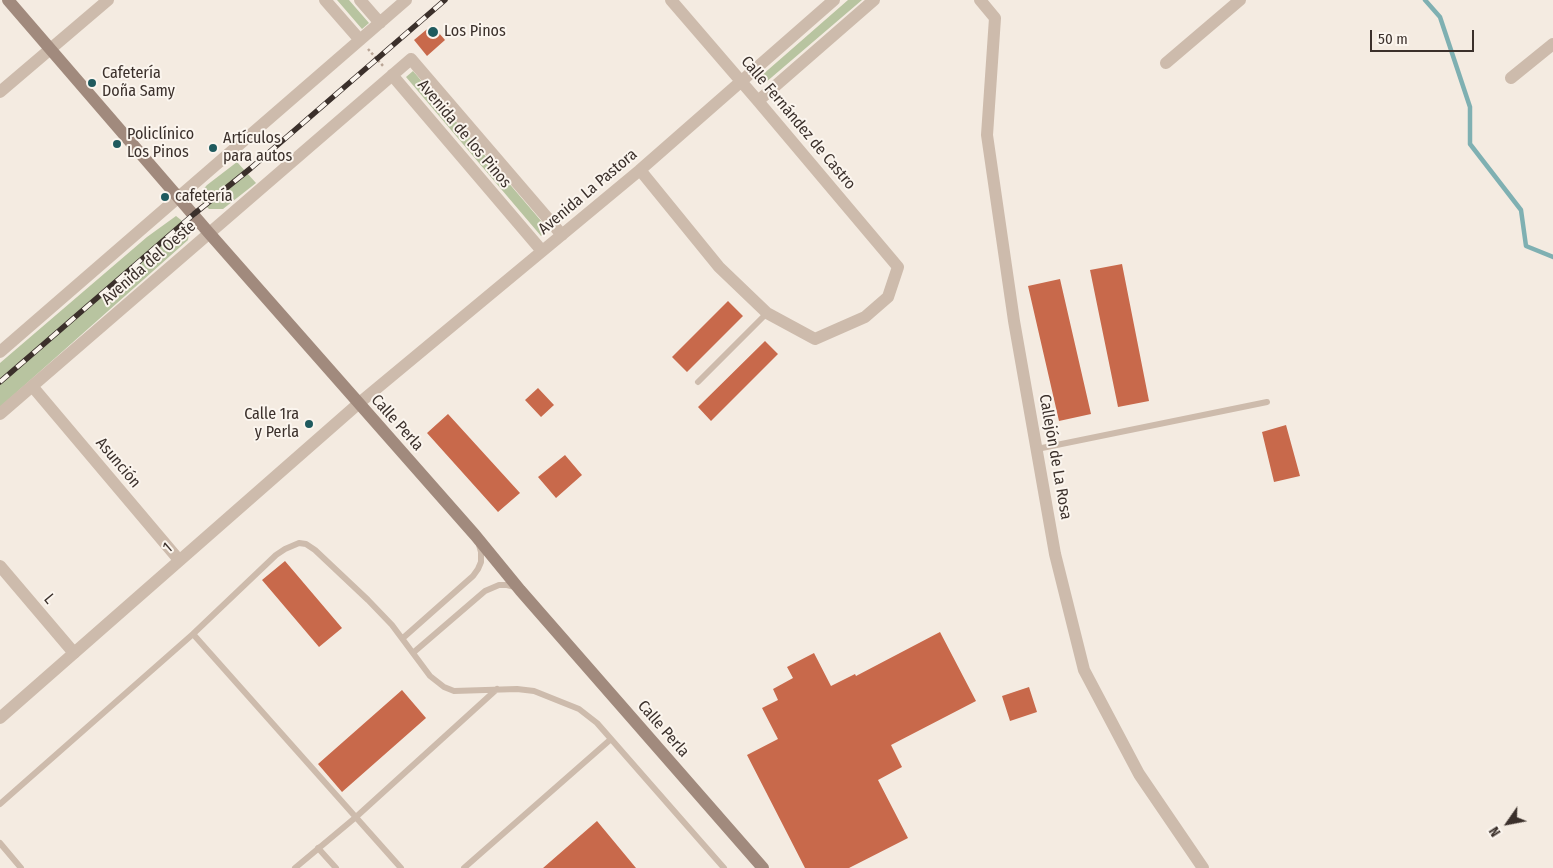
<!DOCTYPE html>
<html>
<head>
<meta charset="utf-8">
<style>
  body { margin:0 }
  #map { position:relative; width:1553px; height:868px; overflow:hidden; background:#f4ebe1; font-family:"Fira Sans Condensed",sans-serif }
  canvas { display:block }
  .north { position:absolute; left:1483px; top:798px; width:50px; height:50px; -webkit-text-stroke:4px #fbf5ee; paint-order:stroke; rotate:237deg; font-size:14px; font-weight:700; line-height:20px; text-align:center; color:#3b302b }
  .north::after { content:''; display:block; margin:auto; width:18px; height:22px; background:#3b302b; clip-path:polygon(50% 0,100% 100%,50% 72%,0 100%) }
  .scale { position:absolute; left:1370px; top:30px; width:104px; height:22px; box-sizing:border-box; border:2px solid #3b302b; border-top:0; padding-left:6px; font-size:15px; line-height:18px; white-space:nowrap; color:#3b302b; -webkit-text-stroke:4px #fbf5ee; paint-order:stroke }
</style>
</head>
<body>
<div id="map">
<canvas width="1553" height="868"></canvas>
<div class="north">N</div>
<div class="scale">50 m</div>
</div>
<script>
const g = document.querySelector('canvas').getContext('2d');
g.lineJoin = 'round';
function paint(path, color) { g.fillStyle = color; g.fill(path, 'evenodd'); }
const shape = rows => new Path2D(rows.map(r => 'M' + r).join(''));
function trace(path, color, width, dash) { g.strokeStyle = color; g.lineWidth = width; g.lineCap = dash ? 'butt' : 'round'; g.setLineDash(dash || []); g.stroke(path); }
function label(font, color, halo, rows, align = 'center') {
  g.font = font + ' "Fira Sans Condensed",sans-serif'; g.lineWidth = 4; g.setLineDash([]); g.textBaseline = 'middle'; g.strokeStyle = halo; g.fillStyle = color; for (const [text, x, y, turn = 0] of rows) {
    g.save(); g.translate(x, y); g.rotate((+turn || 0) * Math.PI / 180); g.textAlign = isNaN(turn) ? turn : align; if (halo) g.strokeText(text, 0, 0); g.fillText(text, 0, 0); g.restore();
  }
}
const green = shape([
  [337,0,349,0,369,23,362,29],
  [848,0,862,0,765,83,761,76],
  [413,71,548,229,541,236,406,77],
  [237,162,256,183,223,209,209,209,201,201,199,194,207,185],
  [176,216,181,220,189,233,188,240,0,407,0,363,147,237]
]);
const stream = shape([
  [1425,0,1440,17,1470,107,1470,144,1521,210,1526,246,1553,257]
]);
const building = shape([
  [432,25,445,40,427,56,414,40],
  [1122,264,1149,401,1118,407,1090,270],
  [1060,279,1091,414,1059,421,1028,286],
  [728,301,743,316,687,372,672,357],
  [765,341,778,354,711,421,698,407],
  [538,388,554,405,541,417,525,400],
  [448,414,520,493,498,512,427,433],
  [1286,425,1300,476,1274,482,1262,432],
  [565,455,582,475,556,498,538,477],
  [285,561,342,628,319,647,262,580],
  [940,632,976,701,891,745,902,767,878,780,908,838,849,868,805,868,747,755,778,739,762,708,778,700,773,689,793,678,787,667,814,653,831,686,855,674,856,676],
  [1029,687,1037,712,1010,721,1002,696],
  [402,690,426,718,342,792,318,764],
  [597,821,636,868,543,868]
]);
const path = shape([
  [368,49,384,67]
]);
const service = shape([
  [698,382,767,313],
  [1037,449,1267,402],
  [193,634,401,868],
  [403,638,473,576,478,569,481,562,481,552,479,545],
  [414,652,485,591,499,585,507,585,515,587],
  [0,804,193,634,276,555,285,549,299,543,306,544,315,550,368,600,392,625,430,676,444,687,454,691,517,689,534,691,579,709,597,723,724,868],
  [0,843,21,868],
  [318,848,336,868],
  [295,868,356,817,497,689],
  [464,868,611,739]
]);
const minor = shape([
  [325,0,360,40],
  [360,0,380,23],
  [980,0,995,18,987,135,1014,321,1055,554,1084,670,1139,774,1203,868],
  [1166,63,1240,0],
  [392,75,542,251],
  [1511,78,1553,44],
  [758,101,874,0],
  [640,170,719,267,767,313,815,339,865,317,888,297,898,267,758,101,671,0],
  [0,352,406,0],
  [32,386,179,560],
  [358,404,640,170,834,0],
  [0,414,411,59,562,235],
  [0,566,74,653]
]);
const tertiary = shape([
  [0,92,108,0],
  [0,718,358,404]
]);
const secondary = shape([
  [8,0,209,233,475,535,520,590,763,868]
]);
const rail = shape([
  [0,382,194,214,251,168,445,0]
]);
const markers = [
  [433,32,6,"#1f5a5e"],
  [92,83,5,"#1f5a5e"],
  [117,144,5,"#1f5a5e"],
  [213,148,5,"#1f5a5e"],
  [165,197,5,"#1f5a5e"],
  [309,424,5,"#1f5a5e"]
];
const poiNames = [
  ["Los Pinos",444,32],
  ["Cafetería",102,74],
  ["Doña Samy",102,92],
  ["Policlínico",127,135],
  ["Los Pinos",127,153],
  ["Artículos",223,139],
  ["para autos",223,157],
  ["cafetería",175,197],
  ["Calle 1ra",299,415,"right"],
  ["y Perla",299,433,"right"]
];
const streetNames = [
  ["Calle Fernández de Castro",798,123,50],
  ["Avenida de los Pinos",464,134,50],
  ["Avenida La Pastora",588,192,-40],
  ["Avenida del Oeste",149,263,-41],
  ["Calle Perla",397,423,48],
  ["Callejón de La Rosa",1055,457,80],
  ["Asunción",118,463,50],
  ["1",168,548,-41],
  ["L",49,599,50],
  ["Calle Perla",663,729,49]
];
paint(green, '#b8c4a0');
trace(stream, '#7fb0b2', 4.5);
paint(building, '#c8694b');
trace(path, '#b9a596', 2.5, [2.5, 2.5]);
trace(service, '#cdbbac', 6);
trace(minor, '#cdbbac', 12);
trace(tertiary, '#cdbbac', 12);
trace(secondary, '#a18a7d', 12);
trace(rail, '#3b302b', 5.5);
trace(rail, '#fbf5ee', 4, [11]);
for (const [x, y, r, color] of markers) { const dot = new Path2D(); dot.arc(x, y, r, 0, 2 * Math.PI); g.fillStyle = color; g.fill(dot); trace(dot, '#fbf5ee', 2); }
label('16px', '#3b302b', '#fbf5ee', poiNames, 'left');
label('16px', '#3b302b', '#fbf5ee', streetNames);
</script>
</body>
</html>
